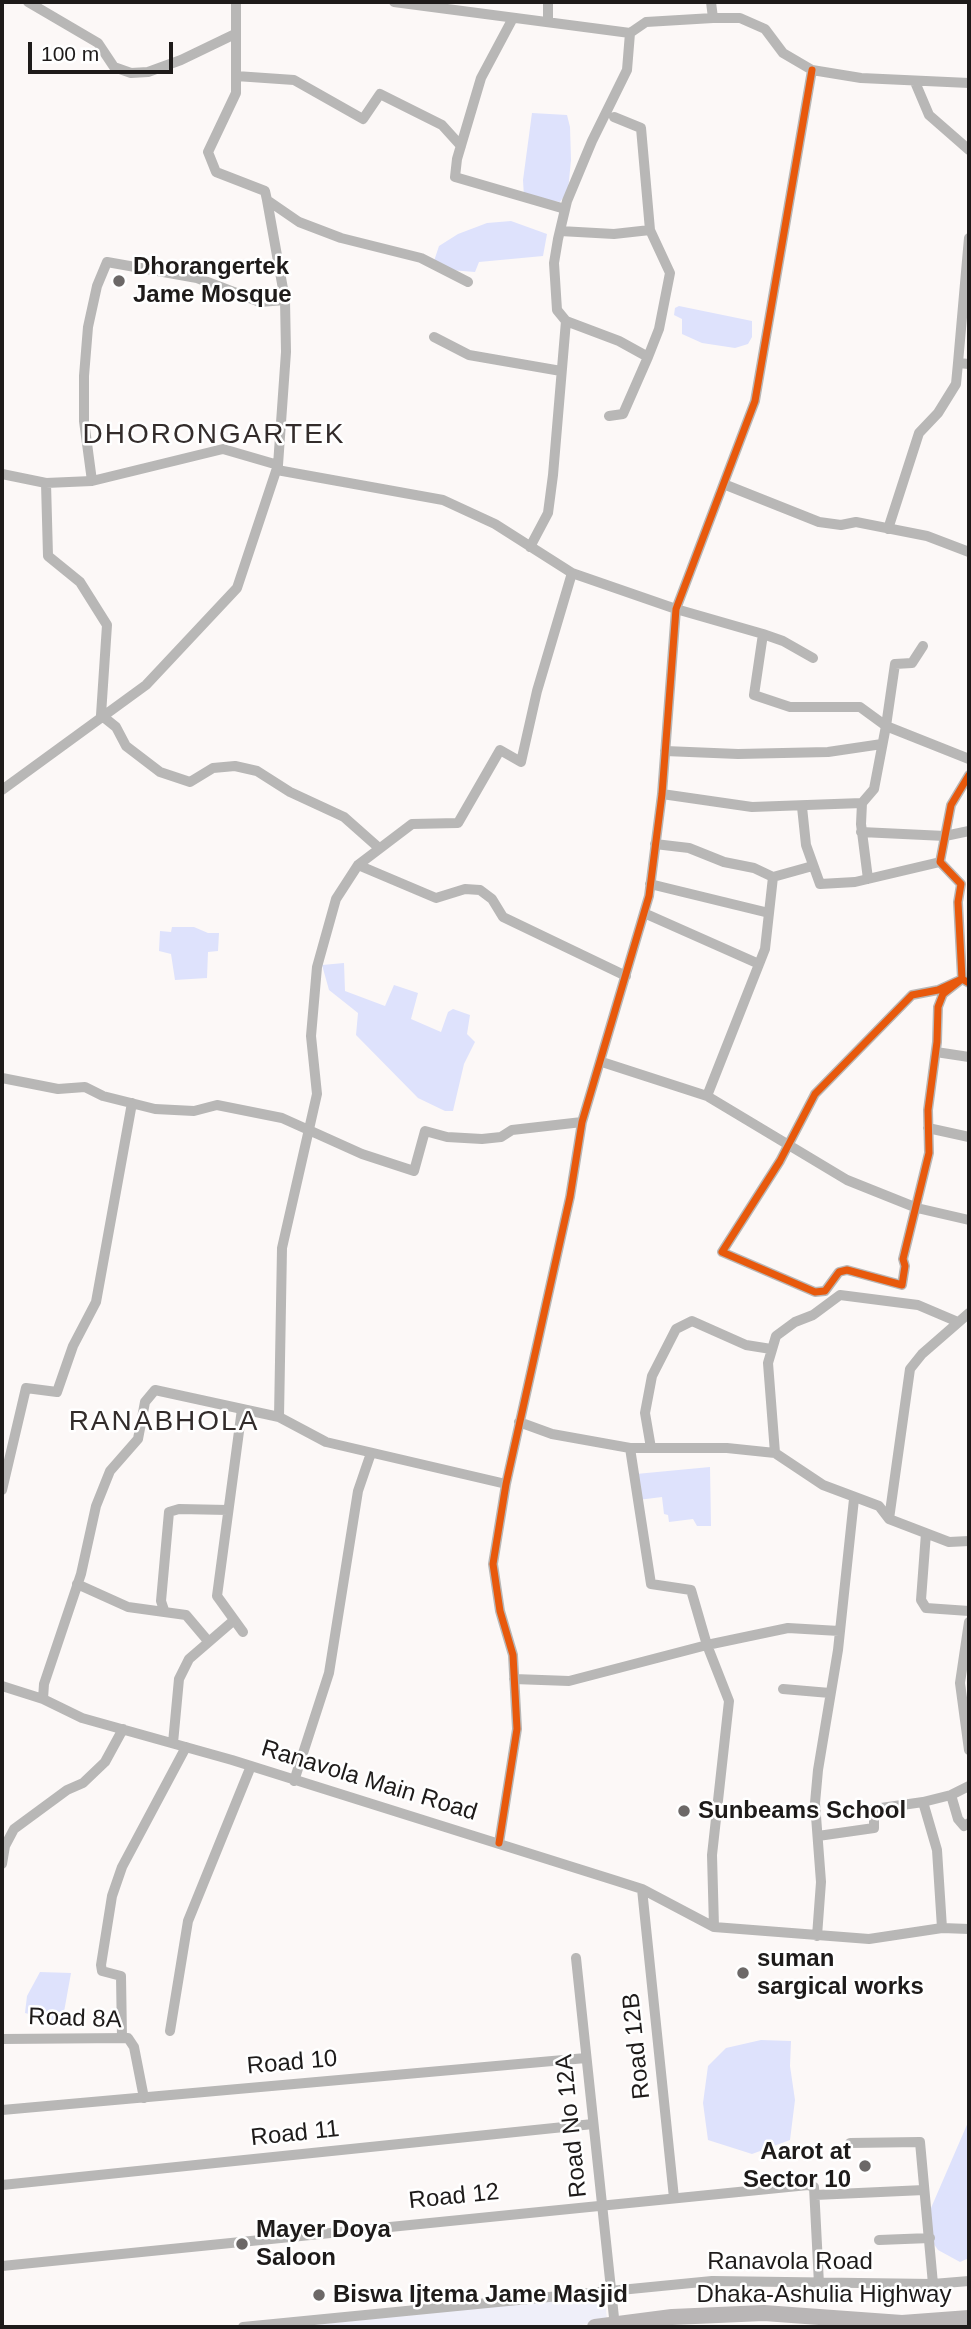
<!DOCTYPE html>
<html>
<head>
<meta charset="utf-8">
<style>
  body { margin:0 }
  #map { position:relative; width:971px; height:2329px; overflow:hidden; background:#fcf8f7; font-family:Helvetica,sans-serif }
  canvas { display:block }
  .frame { position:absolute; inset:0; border:4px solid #1e1b1a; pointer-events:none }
  .scale { position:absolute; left:28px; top:42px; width:145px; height:32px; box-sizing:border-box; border:4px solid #1e1b1a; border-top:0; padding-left:9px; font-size:21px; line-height:24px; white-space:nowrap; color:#1e1b1a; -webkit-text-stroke:5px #fff; paint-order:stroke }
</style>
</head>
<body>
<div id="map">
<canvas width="971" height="2329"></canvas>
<div class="frame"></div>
<div class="scale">100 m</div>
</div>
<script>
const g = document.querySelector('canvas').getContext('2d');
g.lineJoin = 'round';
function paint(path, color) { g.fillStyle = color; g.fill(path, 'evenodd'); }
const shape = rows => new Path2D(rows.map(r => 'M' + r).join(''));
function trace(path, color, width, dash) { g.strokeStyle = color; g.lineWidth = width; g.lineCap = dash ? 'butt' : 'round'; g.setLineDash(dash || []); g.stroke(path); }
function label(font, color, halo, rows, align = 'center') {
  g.font = font + ' Helvetica,sans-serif'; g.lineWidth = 5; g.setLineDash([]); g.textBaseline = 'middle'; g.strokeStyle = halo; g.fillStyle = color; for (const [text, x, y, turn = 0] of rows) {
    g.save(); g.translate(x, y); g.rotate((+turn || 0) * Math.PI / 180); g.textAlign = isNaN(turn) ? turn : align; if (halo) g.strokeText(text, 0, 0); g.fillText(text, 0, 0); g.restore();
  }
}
const green = shape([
  [605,2295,607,2322,561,2327,293,2327]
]);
const water = shape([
  [532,113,567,115,570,127,571,160,568,191,560,202,524,197,523,180],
  [511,221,547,234,543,256,479,262,475,272,450,270,434,261,439,246,458,234,487,223],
  [679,306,752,321,752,337,748,344,735,348,702,343,682,334,682,319,674,315,675,308],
  [172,927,194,927,208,933,219,933,218,951,208,952,207,978,175,980,171,954,159,951,160,931,171,932],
  [344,963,345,991,385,1006,394,985,418,993,411,1019,441,1032,448,1012,453,1009,470,1015,467,1034,475,1042,464,1064,453,1111,445,1111,418,1098,356,1035,358,1013,329,990,322,965],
  [710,1467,711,1526,697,1526,693,1519,669,1522,668,1515,664,1514,662,1497,638,1500,636,1474],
  [40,1972,71,1973,62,2023,25,2013,27,1996],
  [761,2040,791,2041,790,2066,795,2100,790,2140,752,2154,708,2140,703,2103,708,2066,726,2048],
  [969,2120,969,2258,960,2262,938,2250,931,2240,931,2208]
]);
const minor = shape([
  [28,2,98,43,114,67,131,73,148,72,181,60,235,34],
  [394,2,630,33,646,22,713,18],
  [548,2,548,22],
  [711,2,713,18,740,18,765,29,783,53,812,70,861,78,969,83],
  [513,18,481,78,457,159,455,177,565,209],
  [236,76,294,80,363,119,380,94,442,125,461,146],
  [915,82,929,115,969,150],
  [267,200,299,222,341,238,421,258,468,282],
  [560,231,614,234,650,230],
  [566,321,619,341,648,357,659,329,670,273,650,230,641,128,614,117],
  [434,337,469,355,561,371],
  [958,363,969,238],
  [609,416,623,414,648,357],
  [277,470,443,500,495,524,572,573,676,609,763,634,754,695,790,707,860,707,886,726,895,664,912,663,923,646],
  [2,474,46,483,92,481,223,449,278,465],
  [92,481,84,421,84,376,88,327,97,286,107,262,197,278,260,302,285,300],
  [46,483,48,556,80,582,107,625,101,715,116,727,126,746,160,772,190,782,213,768,235,766,257,771,290,792,344,817,379,848],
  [726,485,819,522,841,525,856,522,927,536,969,552],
  [888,529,919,433,938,413,956,384,958,363,969,364],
  [530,547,548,513,553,475,566,321,557,310,554,263,558,239,567,201,592,141,627,70,630,33],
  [763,634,783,641,813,658],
  [665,751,738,754,828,752,882,744],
  [969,775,951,805,940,862,961,884,958,902,962,979,938,990,912,995,815,1094,780,1161,722,1252,815,1292,825,1291,839,1272,847,1270,902,1285,905,1266,903,1259,929,1153,928,1110,937,1042,938,1007,943,994,962,979,969,983],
  [2,790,146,685,237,588,278,465,286,352,285,300,267,200,265,191,216,172,208,152,236,93,236,2],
  [662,794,752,807,862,803,874,789,886,726,969,759],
  [862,803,861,824,868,879],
  [802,807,806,845,820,884,855,882,940,862],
  [861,832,945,836,969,831],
  [655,844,689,848,724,862,754,868,773,877],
  [358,865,436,898,465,889,480,890,492,899,503,917,626,976],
  [650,884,769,913],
  [644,913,759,964],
  [936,1052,969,1057],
  [602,1062,707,1096,847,1180,917,1208,969,1220],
  [2,1078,58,1089,85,1087,103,1096,155,1109,194,1111,217,1105,282,1118,362,1154,414,1171,425,1131,447,1137,482,1139,501,1137,512,1130,582,1122],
  [707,1096,765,949,773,877,809,867],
  [928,1128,969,1137],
  [242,1409,217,1596,243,1632],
  [279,1417,282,1248,317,1094,311,1036,317,967,336,899,358,865,412,824,458,823,500,750,521,762,537,691,572,573],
  [519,1422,552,1434,630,1448,727,1448,775,1453,823,1485,879,1506,889,1519,949,1542,969,1541],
  [630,1448,651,1584,691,1590,707,1645,729,1701,712,1855,714,1927],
  [651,1448,645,1413,652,1376,676,1329,692,1321,746,1345,771,1349],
  [775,1453,768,1363,776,1336,795,1322,813,1315,840,1295,918,1305,958,1322],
  [2,1490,26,1388,57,1392,73,1346,96,1302,132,1103],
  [889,1519,910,1369,922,1354,969,1313],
  [926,1533,921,1600,926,1608,969,1611],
  [77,1584,128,1607,186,1615,208,1641],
  [164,1610,161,1601,169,1512,179,1509,228,1510],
  [969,1622,960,1683,969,1750],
  [514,1679,569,1681,707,1645,788,1628,839,1631],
  [2,1686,43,1699,82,1718,232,1760,617,1881,642,1889,714,1927,869,1939,942,1928,969,1929],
  [783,1689,830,1693],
  [43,1699,44,1684,81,1574,96,1506,110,1471,138,1439,145,1402,155,1390,279,1417,326,1442,506,1484],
  [173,1743,179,1679,189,1659,233,1621],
  [294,1781,329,1673,358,1491,371,1453],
  [951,1795,969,1786],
  [923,1802,951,1795,958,1819,964,1826,969,1823],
  [818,1836,874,1828,874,1809,923,1802,937,1850,942,1928],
  [499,1843,517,1729,513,1655,500,1611,493,1564,506,1484,570,1197,582,1122,649,896,662,794,676,609,755,401,812,70],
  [2,1864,5,1846,14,1829,67,1790,83,1783,105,1762,123,1729],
  [642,1889,674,2198],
  [817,1936,821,1882,815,1803,818,1770,838,1650,854,1499],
  [576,1958,615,2327],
  [170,2031,188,1921,251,1766],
  [122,2038,121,1976,102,1971,101,1965,112,1896,122,1867,186,1747],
  [2,2039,128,2038,134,2047,144,2098],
  [2,2110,586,2058],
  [850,2143,920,2142,933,2284],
  [2,2185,593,2124],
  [815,2195,924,2190],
  [879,2240,930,2238],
  [2,2266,808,2185,814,2187,819,2284],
  [243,2327,712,2281,933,2284,969,2281]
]);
const trunk = shape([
  [595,2327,672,2317,764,2313,902,2323,969,2318]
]);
const cycleway = shape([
  [969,775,951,805,940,862,961,884,958,902,962,979,938,990,912,995,815,1094,780,1161,722,1252,815,1292,825,1291,839,1272,847,1270,902,1285,905,1266,903,1259,929,1153,928,1110,937,1042,938,1007,943,994,962,979,969,983],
  [499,1843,517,1729,513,1655,500,1611,493,1564,506,1484,570,1197,582,1122,649,896,662,794,676,609,755,401,812,70]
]);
const markers = [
  [119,281,7,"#6c6867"],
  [684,1811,7,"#6c6867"],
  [743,1973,7,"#6c6867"],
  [865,2166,7,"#6c6867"],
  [242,2244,7,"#6c6867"],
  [319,2295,7,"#6c6867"]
];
const poiNames = [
  ["Dhorangertek",133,267],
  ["Jame Mosque",133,295],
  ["Sunbeams School",698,1811],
  ["suman",757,1959],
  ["sargical works",757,1987],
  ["Aarot at",851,2152,"right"],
  ["Sector 10",851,2180,"right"],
  ["Mayer Doya",256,2230],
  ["Saloon",256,2258],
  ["Biswa Ijtema Jame Masjid",333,2295]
];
const streetNames = [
  ["Ranavola Main Road",369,1781,17],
  ["Road 8A",75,2019,2],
  ["Road 12B",637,2046,-96],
  ["Road 10",292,2063,-5],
  ["Road No 12A",572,2126,-96],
  ["Road 11",295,2134,-6],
  ["Road 12",454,2197,-6],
  ["Ranavola Road",790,2262],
  ["Dhaka-Ashulia Highway",824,2295]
];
const quarterNames = [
  ["DHORONGARTEK",214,435],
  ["RANABHOLA",164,1422]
];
paint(green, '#efeff9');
paint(water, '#dee2fc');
trace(minor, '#b8b7b6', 10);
trace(trunk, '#b9b6b6', 16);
trace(cycleway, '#e8590c', 7);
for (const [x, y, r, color] of markers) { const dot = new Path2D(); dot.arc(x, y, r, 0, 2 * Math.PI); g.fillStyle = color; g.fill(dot); trace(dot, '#fff', 2.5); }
label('bold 24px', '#1e1b1a', '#fff', poiNames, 'left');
label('24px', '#1e1b1a', '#fff', streetNames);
g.letterSpacing = '2px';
label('28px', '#332c2b', '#fff', quarterNames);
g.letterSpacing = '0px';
</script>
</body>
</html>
